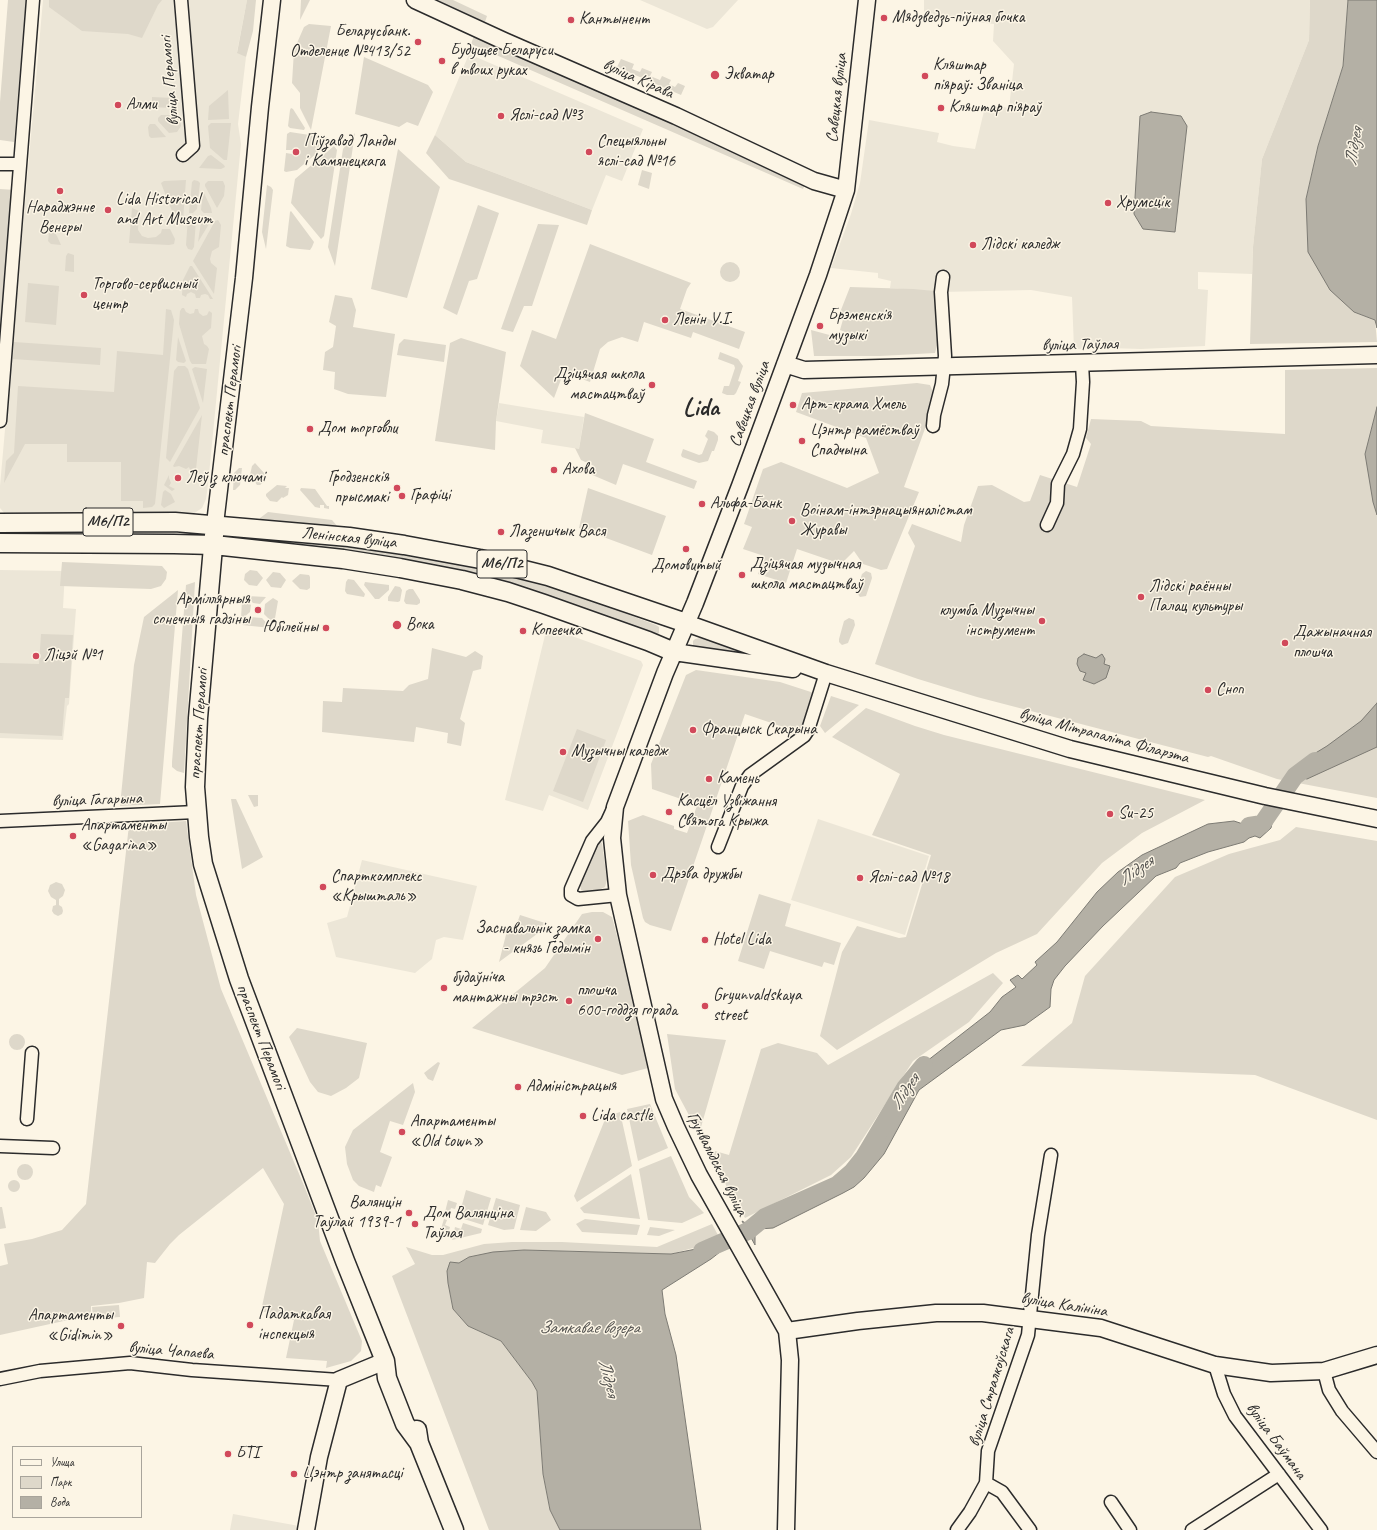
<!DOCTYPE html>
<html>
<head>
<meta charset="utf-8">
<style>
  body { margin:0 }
  #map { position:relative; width:1377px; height:1530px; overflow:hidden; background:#fcf5e5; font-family:Caveat,sans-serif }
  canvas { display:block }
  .legend { position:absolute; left:12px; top:1446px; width:130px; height:72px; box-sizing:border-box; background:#fcf5e5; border:1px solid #a8a49b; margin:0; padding:5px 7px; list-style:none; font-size:12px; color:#2b2b2b }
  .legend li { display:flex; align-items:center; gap:8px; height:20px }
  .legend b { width:20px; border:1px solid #a8a49b }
</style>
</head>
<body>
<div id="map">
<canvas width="1377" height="1530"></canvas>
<ul class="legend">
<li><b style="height:5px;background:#fcf5e5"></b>Улица</li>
<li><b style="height:11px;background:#ded8ca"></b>Парк</li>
<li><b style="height:11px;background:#b4b0a5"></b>Вода</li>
</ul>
</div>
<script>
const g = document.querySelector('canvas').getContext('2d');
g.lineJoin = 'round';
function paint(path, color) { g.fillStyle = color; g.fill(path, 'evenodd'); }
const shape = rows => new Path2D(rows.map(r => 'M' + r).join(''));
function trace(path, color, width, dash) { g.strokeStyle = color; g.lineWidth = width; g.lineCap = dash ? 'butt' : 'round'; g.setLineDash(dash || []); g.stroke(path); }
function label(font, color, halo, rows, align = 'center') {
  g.font = font + ' Caveat,sans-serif'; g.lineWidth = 3; g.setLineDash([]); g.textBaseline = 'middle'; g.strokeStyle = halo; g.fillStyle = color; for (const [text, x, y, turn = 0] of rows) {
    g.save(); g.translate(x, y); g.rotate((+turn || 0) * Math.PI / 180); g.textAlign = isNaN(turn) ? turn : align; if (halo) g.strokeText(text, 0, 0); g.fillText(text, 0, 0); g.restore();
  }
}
const built = shape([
  [43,0,247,0,237,52,246,57,238,124,241,144,208,485,206,499,202,508,193,514,182,516,5,514,0,508,0,486],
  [640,0,738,0,713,27,707,29],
  [924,0,1310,0,1309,40,1262,159,1253,247,1252,274,1198,272,1198,289,1208,290,1205,346,1141,349,1109,348,1074,349,1072,297,1031,290,941,292,890,288,891,281,878,278,878,273,831,268,851,214,860,183,869,120,939,133,937,142,953,146,975,149,984,111,995,113,997,106,1009,108,1014,64,993,41,994,24,924,16],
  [469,54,643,129,622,181,606,175,592,210,466,162,435,135],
  [499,403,584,417,579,449,541,443,543,430,496,421],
  [0,570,65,571,63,608,76,609,69,704,67,706,63,740,0,738],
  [547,627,641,661,643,665,588,810,549,795,543,811,505,800],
  [818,819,929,856,905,935,791,900],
  [362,860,477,886,463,940,444,937,436,940,432,959,415,973,336,957,327,923,347,917],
  [233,1514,299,1526,299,1530,230,1530]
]);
const green = shape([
  [8,0,26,0,14,142,0,140,0,102],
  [49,0,162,0,158,5,142,38,128,34,82,31,49,7],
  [247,0,256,0,253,31,246,57,237,53],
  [301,0,310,0,300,20],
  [436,0,453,0,487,16,485,22],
  [1310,0,1348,0,1343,66,1318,146,1306,199,1354,312,1375,320,1377,342,1250,344,1253,247,1262,159,1309,40],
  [309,24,331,26,311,130,300,108,300,93,292,83,294,50,304,27],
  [474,36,806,182,803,189,471,44],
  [364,57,428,85,433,92,418,126,407,122,399,127,355,114],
  [621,59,634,64,632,69,640,72,642,68,652,72,650,76,660,80,662,76,671,80,669,84,675,87,678,83,685,86,681,95,617,67],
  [228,90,229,119,208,120,209,106],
  [152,97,173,98,172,108,152,107],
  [291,108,293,109,305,128,304,130,290,128,288,126,290,110],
  [161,115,174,115,180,119,181,126,177,132,169,133,158,121,158,118],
  [211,123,231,123,227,160,224,160,210,148,208,126],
  [150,124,155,124,166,137,151,138,149,136,148,127],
  [290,132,329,138,331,141,297,170,286,172,284,171,286,153,292,154,295,156,298,155,300,153,297,148,294,148,292,150,286,150,287,134],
  [355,133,352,153,335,266,328,247,343,149],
  [435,135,466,162,592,210,587,225,449,179,426,153],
  [334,146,337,150,324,236,321,239,291,203,295,179],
  [398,149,440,187,407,298,371,289],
  [211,155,224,165,225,167,221,169,199,168,208,156],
  [642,170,652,173,649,189,638,185],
  [186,180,183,220,181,224,179,225,177,224,161,183,164,181],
  [194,180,198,181,200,183,197,209,193,213,189,213,192,182],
  [208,181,223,181,225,186,224,196,217,208,205,186,205,184],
  [267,185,271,187,273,190,266,249,262,232],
  [0,189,16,190,0,353],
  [203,191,211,208,212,213,204,213,201,210],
  [478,205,499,213,477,279,469,281,457,315,443,308],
  [132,208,139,211,138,230,142,236,148,238,156,237,161,233,162,229,170,229,175,239,174,244,169,245,129,243],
  [291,211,314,242,312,247,310,250,290,248,286,246,290,212],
  [188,217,193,217,196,220,194,247,192,250,188,249,186,245],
  [204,218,210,219,209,224,198,242,201,222],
  [218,220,221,225,219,247,212,251,210,259,211,263,217,268,214,294,193,261,215,221],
  [538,224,559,225,532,306,524,306,513,332,501,329],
  [52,230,57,236,61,245,51,244,48,241,49,233],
  [590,244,691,283,687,289,680,309,745,332,739,349,693,332,691,338,644,322,638,342,622,337,608,342,600,349,590,382,571,375,563,374,554,398,520,366,532,330,556,339],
  [68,253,74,255,74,272,65,271,66,256],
  '720 272a10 10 0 1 1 20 0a10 10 0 1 1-20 0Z',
  [190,266,192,266,213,299,210,299,208,295,205,294,201,295,200,298,196,298,195,294,191,292,187,294,186,297,182,295,183,280],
  [28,283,59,286,56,325,25,322],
  [850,287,913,289,935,291,938,342,935,353,880,356,814,356,811,330,848,340,850,334,840,330,844,316,839,315],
  [335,295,352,298,356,310,353,327,395,334,386,397,348,394,334,389,335,372,323,370,325,352,333,347,336,326,329,322],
  [182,308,184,308,186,312,190,314,194,313,195,309,198,309,199,313,203,316,207,315,209,311,212,313,211,328,202,336,204,344,207,346,209,349,206,364,192,364,190,361,179,324,180,311],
  [166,309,171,310,174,320,155,504,152,507,143,508,143,501,121,501,121,462,67,462,67,444,25,444,4,483,6,461,14,453,18,386,114,392,117,351,163,355],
  [178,337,186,361,184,363,178,362,176,360],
  [461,338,506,352,496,421,495,450,435,441,450,343],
  [404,339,446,345,444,362,397,355,399,344],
  [14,342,101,348,100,365,13,359],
  [720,352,738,359,743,366,738,381,741,382,736,393,734,395,727,395,722,393,724,386,729,386,735,368,734,365,718,359],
  [178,366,185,366,188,369,200,408,170,462,166,458,174,371],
  [195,367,207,369,203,403,192,369],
  [1377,368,1377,798,1277,779,1211,756,1208,757,977,697,918,679,875,664,915,546,908,533,912,524,961,542,964,525,978,486,992,485,1024,502,1030,501,1040,475,1077,487,1091,444,1086,438,1091,419,1141,421,1151,426,1285,434,1285,370],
  [917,383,930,385,933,392,927,423,904,487,919,492,887,569,881,570,863,564,854,551,841,564,797,549,786,583,758,574,764,556,743,549,752,527,744,524,763,469,781,462,847,488,879,473,866,438,796,412,802,393],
  [585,413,654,439,646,462,697,481,694,489,623,464,616,485,590,474,594,466,581,460,575,448,579,449],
  [202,415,196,469,191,472,189,467,186,469,179,466,174,467,173,466],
  [708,430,714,432,718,436,718,440,714,451,712,451,708,461,699,463,682,457,681,455,683,449,699,455,702,454,708,439,705,436],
  [255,463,265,474,264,482,260,485,257,485,250,475,252,466],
  [239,468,242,468,240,485,235,490,233,490,234,473],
  [169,475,169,478,171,483,169,486,175,489,172,491,164,485],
  [277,485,287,486,285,488,289,488,288,495,283,498,282,497,277,502,270,501,266,496,266,494],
  [301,488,315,489,327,506,329,506,329,509,324,508,324,505,320,505,320,508,315,507,300,490],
  [588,488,666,516,652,555,579,528],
  [165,490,171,494,175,502,164,508,161,505,163,492],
  [268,512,332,520,338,527,259,521,260,518],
  [239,536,357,546,458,562,547,584,656,625,659,627,659,633,657,635,652,636,544,594,502,582,238,539],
  [62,562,162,566,167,572,166,579,161,586,151,589,60,586],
  [250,570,257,571,263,578,257,586,249,585,244,580,245,574],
  [866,571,871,573,872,578,866,596,860,597,856,592,862,574],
  [273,572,280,573,286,580,281,588,271,587,266,580],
  [300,574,309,575,310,577,310,588,307,590,300,589,292,581],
  [348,579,354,580,365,594,364,597,347,594,345,591,346,582],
  [195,582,184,773,177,771,172,767,172,762,186,585],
  [365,582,389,585,389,590,379,599,375,599,364,585],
  [395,586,400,587,402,590,400,601,398,602,388,601,388,597],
  [409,589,413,589,420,600,420,603,417,605,406,604,404,601,406,591],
  [178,590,160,804,120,806,134,665,144,617],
  [247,596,266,597,260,604,253,603],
  [273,598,278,601,274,624,264,614,265,604],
  [245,600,251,605,250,612,242,619,241,618,242,601],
  [250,617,262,618,271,628,242,625],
  [849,618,854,620,855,625,848,643,842,645,839,642,839,639,844,621],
  [41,634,73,635,69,698,65,698,62,736,0,733,0,663,39,664],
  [700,638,783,663,693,647,693,641,695,639],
  [432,648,466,657,475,651,483,656,481,669,473,671,460,719,465,723,461,746,447,743,448,733,416,727,414,742,322,732,323,701,342,702,343,688,403,691,409,685,428,679],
  [696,670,780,682,814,693,804,726,795,731,745,714,671,931,650,925,645,922,643,918,631,865,628,821,643,815,674,826,674,829,687,833,698,803,685,798,684,800,652,789,651,764,686,675],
  [831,696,859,705,825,733,820,726],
  [866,708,915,726,944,735,1205,800,1142,833,1102,863,1037,934,996,953,837,1050,820,1036,842,952,857,926,899,938,906,937,931,855,872,835,900,774,832,737],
  [577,729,606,740,583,802,553,791],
  [248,795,258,795,258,806,254,807],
  [231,799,236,799,263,857,242,869],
  [186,821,196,895,221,989,305,1188,318,1221,320,1241,362,1341,361,1351,351,1361,326,1368,327,1361,286,1358,294,1320,261,1311,284,1204,263,1168,179,1235,170,1244,155,1263,147,1262,144,1298,119,1303,91,1306,91,1315,0,1335,0,1266,8,1264,4,1244,32,1239,62,1230,86,1204,129,825],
  [1296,827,1377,841,1377,1120,1255,1075,1021,1066,1072,1023,1085,976,1175,877,1229,854,1280,840],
  [599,841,602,843,607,880,605,887,591,894,584,892,581,890,580,885],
  [56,882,62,884,65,890,63,896,59,899,59,905,62,907,63,911,62,914,58,916,54,914,52,911,53,906,56,905,56,900,51,897,48,891,50,885],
  [759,894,791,904,785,926,841,943,834,965,824,962,822,967,770,951,764,969,738,961],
  [592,912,603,912,612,917,627,974,648,1068,622,1075,472,1028,545,968,582,914],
  [520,915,545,923,537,934,499,962,508,927,516,926],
  [993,973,1003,983,969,1022,913,1061,851,1157,831,1175,745,1218,711,1159,715,1151,729,1155,761,1049,778,1043,817,1053,828,1065],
  [297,1028,367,1043,359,1078,346,1088,331,1096,318,1092,310,1082,289,1037],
  '9 1042a8 8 0 1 1 16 0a8 8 0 1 1-16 0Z',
  [667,1034,726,1040,699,1134,675,1089],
  [438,1062,440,1063,433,1081,428,1079,424,1073],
  [413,1083,415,1092,403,1125,390,1121,380,1152,392,1157,381,1187,376,1185,374,1192,359,1186,353,1180,347,1164,345,1147,353,1130],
  [650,1104,668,1148,638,1161,627,1109],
  [620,1112,632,1166,577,1202,574,1196,606,1117],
  [671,1156,689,1197,704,1213,682,1223,648,1220,639,1169],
  '17 1172a8 8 0 1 1 16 0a8 8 0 1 1-16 0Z',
  [631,1174,640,1219,584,1213,580,1208],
  '8 1186a6 6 0 1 1 12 0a6 6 0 1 1-12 0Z',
  [466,1190,491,1198,483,1225,464,1219,465,1214,460,1212],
  [496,1198,520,1205,514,1229,504,1230,488,1225],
  [448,1200,457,1203,455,1209,451,1208,449,1213,445,1212],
  [0,1207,2,1207,6,1228,0,1229],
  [526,1207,546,1212,551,1220,536,1231,520,1230],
  [444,1219,447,1220,445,1225,450,1227,448,1234,440,1232],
  [585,1219,640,1225,637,1235,582,1232,576,1224],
  [463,1223,482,1229,481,1233,452,1240,455,1227,461,1229],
  [712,1224,719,1237,704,1245,671,1254,524,1250,469,1257,459,1263,448,1283,453,1309,468,1326,501,1341,532,1382,537,1391,543,1474,550,1510,560,1530,489,1530,392,1276,415,1264,406,1247,432,1255,443,1255,484,1244,512,1242,562,1242,657,1247],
  [650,1227,675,1230,659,1236,647,1235],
  [119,1305,120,1317,93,1319,92,1307]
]);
const water = shape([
  [1348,0,1377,0,1377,328,1375,320,1354,312,1330,290,1308,252,1306,199,1318,146,1343,66,1348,0],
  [1151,112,1181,116,1187,126,1175,232,1143,229,1134,214,1140,116,1151,112],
  [1377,407,1377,515,1373,502,1365,454,1377,407],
  [1084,654,1096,658,1102,654,1105,659,1104,664,1110,666,1106,678,1094,684,1083,680,1086,673,1080,671,1077,664,1078,658,1084,654],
  [1377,703,1377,747,1307,779,1287,774,1304,760,1327,746,1361,721,1377,703],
  [1261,813,1275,816,1273,819,1271,828,1260,838,1255,836,1249,838,1244,842,1208,852,1180,863,1176,868,1156,876,1103,926,1065,966,1054,980,1051,989,1050,1007,1025,1025,1001,1030,919,1090,884,1154,864,1178,854,1187,843,1193,773,1228,759,1229,755,1234,755,1245,742,1221,751,1226,843,1181,865,1158,918,1068,990,1012,1002,997,1016,987,1010,980,1018,975,1022,979,1037,965,1035,962,1057,942,1097,892,1118,872,1142,855,1208,824,1234,821,1243,824,1250,822,1254,818,1259,818,1261,813],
  [721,1241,725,1241,725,1248,711,1259,662,1290,665,1314,676,1355,701,1530,560,1530,550,1510,543,1474,537,1391,532,1382,501,1341,468,1326,453,1309,448,1283,447,1271,450,1262,459,1263,469,1257,493,1252,524,1250,671,1254,701,1248,721,1241]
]);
const river = shape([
  [1249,826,1262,824,1295,776,1315,761],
  [702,1251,748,1231,765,1217,837,1185,852,1172,864,1157,905,1088,924,1065]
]);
const street = shape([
  [181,0,193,146,183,155],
  [0,164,20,164],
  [0,421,33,0],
  [933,426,934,415,942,384,945,356,941,292,943,277],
  [1047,525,1057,503,1058,484,1073,454,1080,429,1083,382,1082,364],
  [613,809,607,822,592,841,571,889,571,895,578,899,618,895],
  [0,821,196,812],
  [718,847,742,786,750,775,804,736,808,730,826,673],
  [27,1119,32,1053],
  [0,1146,53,1148],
  [1215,1365,1224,1394,1235,1416,1321,1530],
  [1324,1371,1329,1390,1342,1411,1377,1452],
  [0,1379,40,1371,130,1363,192,1370,339,1380],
  [986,1483,1002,1492,1030,1530],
  [1111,1502,1130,1530],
  [957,1530,970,1512,986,1483,988,1451,1028,1335,1038,1235,1051,1155],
  [1192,1530,1279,1474]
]);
const secondary = shape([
  [415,0,504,41,676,116,814,181,846,190],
  [785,364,804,370,1377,355],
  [215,524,244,278,260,107,272,0],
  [686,623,826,673,1070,749,1265,796,1377,819],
  [674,652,793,669],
  [787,1331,858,1321,936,1313,983,1313,1101,1328,1215,1365,1271,1373,1324,1371,1377,1355],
  [306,1530,319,1457,339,1380,385,1361],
  [786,1530,790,1360,787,1331,699,1175,676,1127,664,1099,618,895,612,838,615,807,665,673,695,603,740,486,818,275,846,190,867,0]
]);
const primary = shape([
  [0,523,175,522,349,537,404,545,480,559,548,576,686,623],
  [215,524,198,718,195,787,199,837,203,864,239,979,345,1261,385,1361,387,1378,405,1424,419,1443],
  [0,543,174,544,214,545,343,559,400,568,462,580,508,592,544,604,648,641,674,652],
  [417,1430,419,1443,454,1530]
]);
const markers = [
  [884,18,4,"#d1495b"],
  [571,20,4,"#d1495b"],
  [418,42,4,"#d1495b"],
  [442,61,4,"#d1495b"],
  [715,75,5,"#d1495b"],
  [925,76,4,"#d1495b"],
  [118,105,4,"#d1495b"],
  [941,108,4,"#d1495b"],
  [501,116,4,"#d1495b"],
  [296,152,4,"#d1495b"],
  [589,152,4,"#d1495b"],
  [60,191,4,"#d1495b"],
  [1108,203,4,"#d1495b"],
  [108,210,4,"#d1495b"],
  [973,245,4,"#d1495b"],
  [84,295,4,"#d1495b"],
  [665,320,4,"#d1495b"],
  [820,326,4,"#d1495b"],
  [652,385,4,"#d1495b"],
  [793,405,4,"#d1495b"],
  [310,429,4,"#d1495b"],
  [802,441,4,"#d1495b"],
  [554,470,4,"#d1495b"],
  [178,478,4,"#d1495b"],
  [397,488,4,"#d1495b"],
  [402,496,4,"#d1495b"],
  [702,504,4,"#d1495b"],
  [792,521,4,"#d1495b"],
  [501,532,4,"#d1495b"],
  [686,549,4,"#d1495b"],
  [742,575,4,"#d1495b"],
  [1141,597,4,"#d1495b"],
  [258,610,4,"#d1495b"],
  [1042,621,4,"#d1495b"],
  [397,625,5,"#d1495b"],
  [326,628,4,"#d1495b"],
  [523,631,4,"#d1495b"],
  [1285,643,4,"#d1495b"],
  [36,656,4,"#d1495b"],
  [1208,690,4,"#d1495b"],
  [693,730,4,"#d1495b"],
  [563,752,4,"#d1495b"],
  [709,779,4,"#d1495b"],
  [669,812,4,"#d1495b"],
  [1110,814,4,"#d1495b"],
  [73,836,4,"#d1495b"],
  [653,875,4,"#d1495b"],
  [860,878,4,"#d1495b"],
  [323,887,4,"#d1495b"],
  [598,939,4,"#d1495b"],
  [705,940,4,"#d1495b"],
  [444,988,4,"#d1495b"],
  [569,1001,4,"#d1495b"],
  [705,1006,4,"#d1495b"],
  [518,1087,4,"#d1495b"],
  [583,1116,4,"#d1495b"],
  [402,1132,4,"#d1495b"],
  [409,1213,4,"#d1495b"],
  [415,1224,4,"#d1495b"],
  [250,1325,4,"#d1495b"],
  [121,1326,4,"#d1495b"],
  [228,1454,4,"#d1495b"],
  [294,1474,4,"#d1495b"]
];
const shields = [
  [108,522,50],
  [502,564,50]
];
const shieldNames = [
  ["М6/П2",108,522],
  ["М6/П2",502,564]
];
const poiNames = [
  ["Мядзведзь-піўная бочка",892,18],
  ["Кантынент",579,20],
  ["Беларусбанк.",410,32,"right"],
  ["Отделение №413/52",410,52,"right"],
  ["Будущее Беларуси",450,51],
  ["в твоих руках",450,71],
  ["Кляштар",933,66],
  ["піяраў: Званіца",933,86],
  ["Экватар",724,75],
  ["Алми",126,105],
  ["Кляштар піяраў",949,108],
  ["Яслі-сад №3",509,116],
  ["Піўзавод Ланды",304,142],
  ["і Камянецкага",304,162],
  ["Спецыяльны",597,142],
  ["яслі-сад №16",597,162],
  ["Lida Historical",116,200],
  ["and Art Museum",116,220],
  ["Хрумсцік",1116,203],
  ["Нараджэнне",60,208,"center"],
  ["Венеры",60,228,"center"],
  ["Лідскі каледж",981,245],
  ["Торгово-сервисный",92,285],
  ["центр",92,305],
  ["Брэменскія",828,316],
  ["музыкі",828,336],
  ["Ленін У.І.",673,320],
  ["Дзіцячая школа",644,375,"right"],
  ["мастацтваў",644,395,"right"],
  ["Арт-крама Хмель",801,405],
  ["Дом торговли",318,429],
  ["Цэнтр рамёстваў",810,431],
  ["Спадчына",810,451],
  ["Ахова",562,470],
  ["Леў з ключамі",186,478],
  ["Гродзенскія",389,478,"right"],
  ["прысмакі",389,498,"right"],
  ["Графіці",410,496],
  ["Альфа-Банк",710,504],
  ["Воінам-інтэрнацыяналістам",800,511],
  ["Журавы",800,531],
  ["Лазеншчык Вася",509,532],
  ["Дзіцячая музычная",750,565],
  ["школа мастацтваў",750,585],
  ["Домовитый",686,566,"center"],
  ["Лідскі раённы",1149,587],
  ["Палац культуры",1149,607],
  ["Арміллярныя",250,600,"right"],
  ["сонечныя гадзіны",250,620,"right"],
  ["клумба Музычны",1034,611,"right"],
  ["інструмент",1034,631,"right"],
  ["Вока",406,625],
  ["Юбілейны",318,628,"right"],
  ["Копеечка",531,631],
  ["Дажыначная",1293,633],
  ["плошча",1293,653],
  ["Ліцэй №1",44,656],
  ["Сноп",1216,690],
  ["Францыск Скарына",701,730],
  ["Музычны каледж",571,752],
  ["Камень",717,779],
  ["Касцёл Узвіжання",677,802],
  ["Святога Крыжа",677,822],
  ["Su-25",1118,814],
  ["Апартаменты",81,826],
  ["«Gagarina»",81,846],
  ["Дрэва дружбы",661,875],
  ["Спарткомплекс",331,877],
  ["«Крышталь»",331,897],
  ["Яслі-сад №18",868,878],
  ["Заснавальнік замка",590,929,"right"],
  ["- князь Гедымін",590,949,"right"],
  ["Hotel Lida",713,940],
  ["будаўніча",452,978],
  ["мантажны трэст",452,998],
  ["плошча",577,991],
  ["600-годдзя горада",577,1011],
  ["Gryunvaldskaya",713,996],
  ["street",713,1016],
  ["Адміністрацыя",526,1087],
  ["Lida castle",591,1116],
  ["Апартаменты",410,1122],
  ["«Old town»",410,1142],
  ["Валянцін",401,1203,"right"],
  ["Таўлай 1939-1",401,1223,"right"],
  ["Дом Валянціна",423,1214],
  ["Таўлая",423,1234],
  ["Падаткавая",258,1315],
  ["інспекцыя",258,1335],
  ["Апартаменты",113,1316,"right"],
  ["«Gidimin»",113,1336,"right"],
  ["БТІ",236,1454],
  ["Цэнтр занятасці",302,1474]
];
const streetNames = [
  ["вуліца Кірава",638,79,24],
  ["вуліца Перамогі",170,81,-95],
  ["Савецкая вуліца",837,98,-84],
  ["вуліца Таўлая",1080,345,-1],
  ["праспект Перамогі",230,401,-83],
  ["Савецкая вуліца",750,404,-70],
  ["Ленінская вуліца",349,538,6],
  ["праспект Перамогі",199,724,-86],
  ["вуліца Мітрапаліта Філарэта",1104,736,15],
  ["вуліца Гагарына",97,800,-2],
  ["праспект Перамогі",261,1037,69],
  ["Грунвальдская вуліца",717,1164,63],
  ["вуліца Калініна",1064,1305,9],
  ["вуліца Чапаева",171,1351,5],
  ["вуліца Стралкоўскага",992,1387,-73],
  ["вуліца Баўмана",1276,1441,54]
];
const waterNames = [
  ["Лідзея",1354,147,-80],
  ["Лідзея",1136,871,-35],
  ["Лідзея",905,1092,-56],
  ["Замкавае возера",589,1328],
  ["Лідзея",608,1378,76]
];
const townNames = [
  ["Lida",701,408]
];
paint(built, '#ece6d7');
paint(green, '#ded8ca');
paint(water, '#b4b0a5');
trace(water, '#7d7b74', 1);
trace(river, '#b4b0a5', 18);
trace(street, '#2b2b2b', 15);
trace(secondary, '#2b2b2b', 19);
trace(primary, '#2b2b2b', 21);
trace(street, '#fcf5e5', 12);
trace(secondary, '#fcf5e5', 16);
trace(primary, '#fcf5e5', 18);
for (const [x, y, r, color] of markers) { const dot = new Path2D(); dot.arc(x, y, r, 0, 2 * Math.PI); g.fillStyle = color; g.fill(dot); trace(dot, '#fcf5e5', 1.5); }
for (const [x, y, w] of shields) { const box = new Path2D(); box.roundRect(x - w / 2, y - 14, w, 28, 3); g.fillStyle = '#fcf5e5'; g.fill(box); trace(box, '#2b2b2b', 1); }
label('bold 16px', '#2b2b2b', null, shieldNames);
label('17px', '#2b2b2b', '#fcf5e5', poiNames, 'left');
label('17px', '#2b2b2b', '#fcf5e5', streetNames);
label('italic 18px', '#545350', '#fcf5e5', waterNames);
label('bold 25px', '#2b2b2b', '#fcf5e5', townNames);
</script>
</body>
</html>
